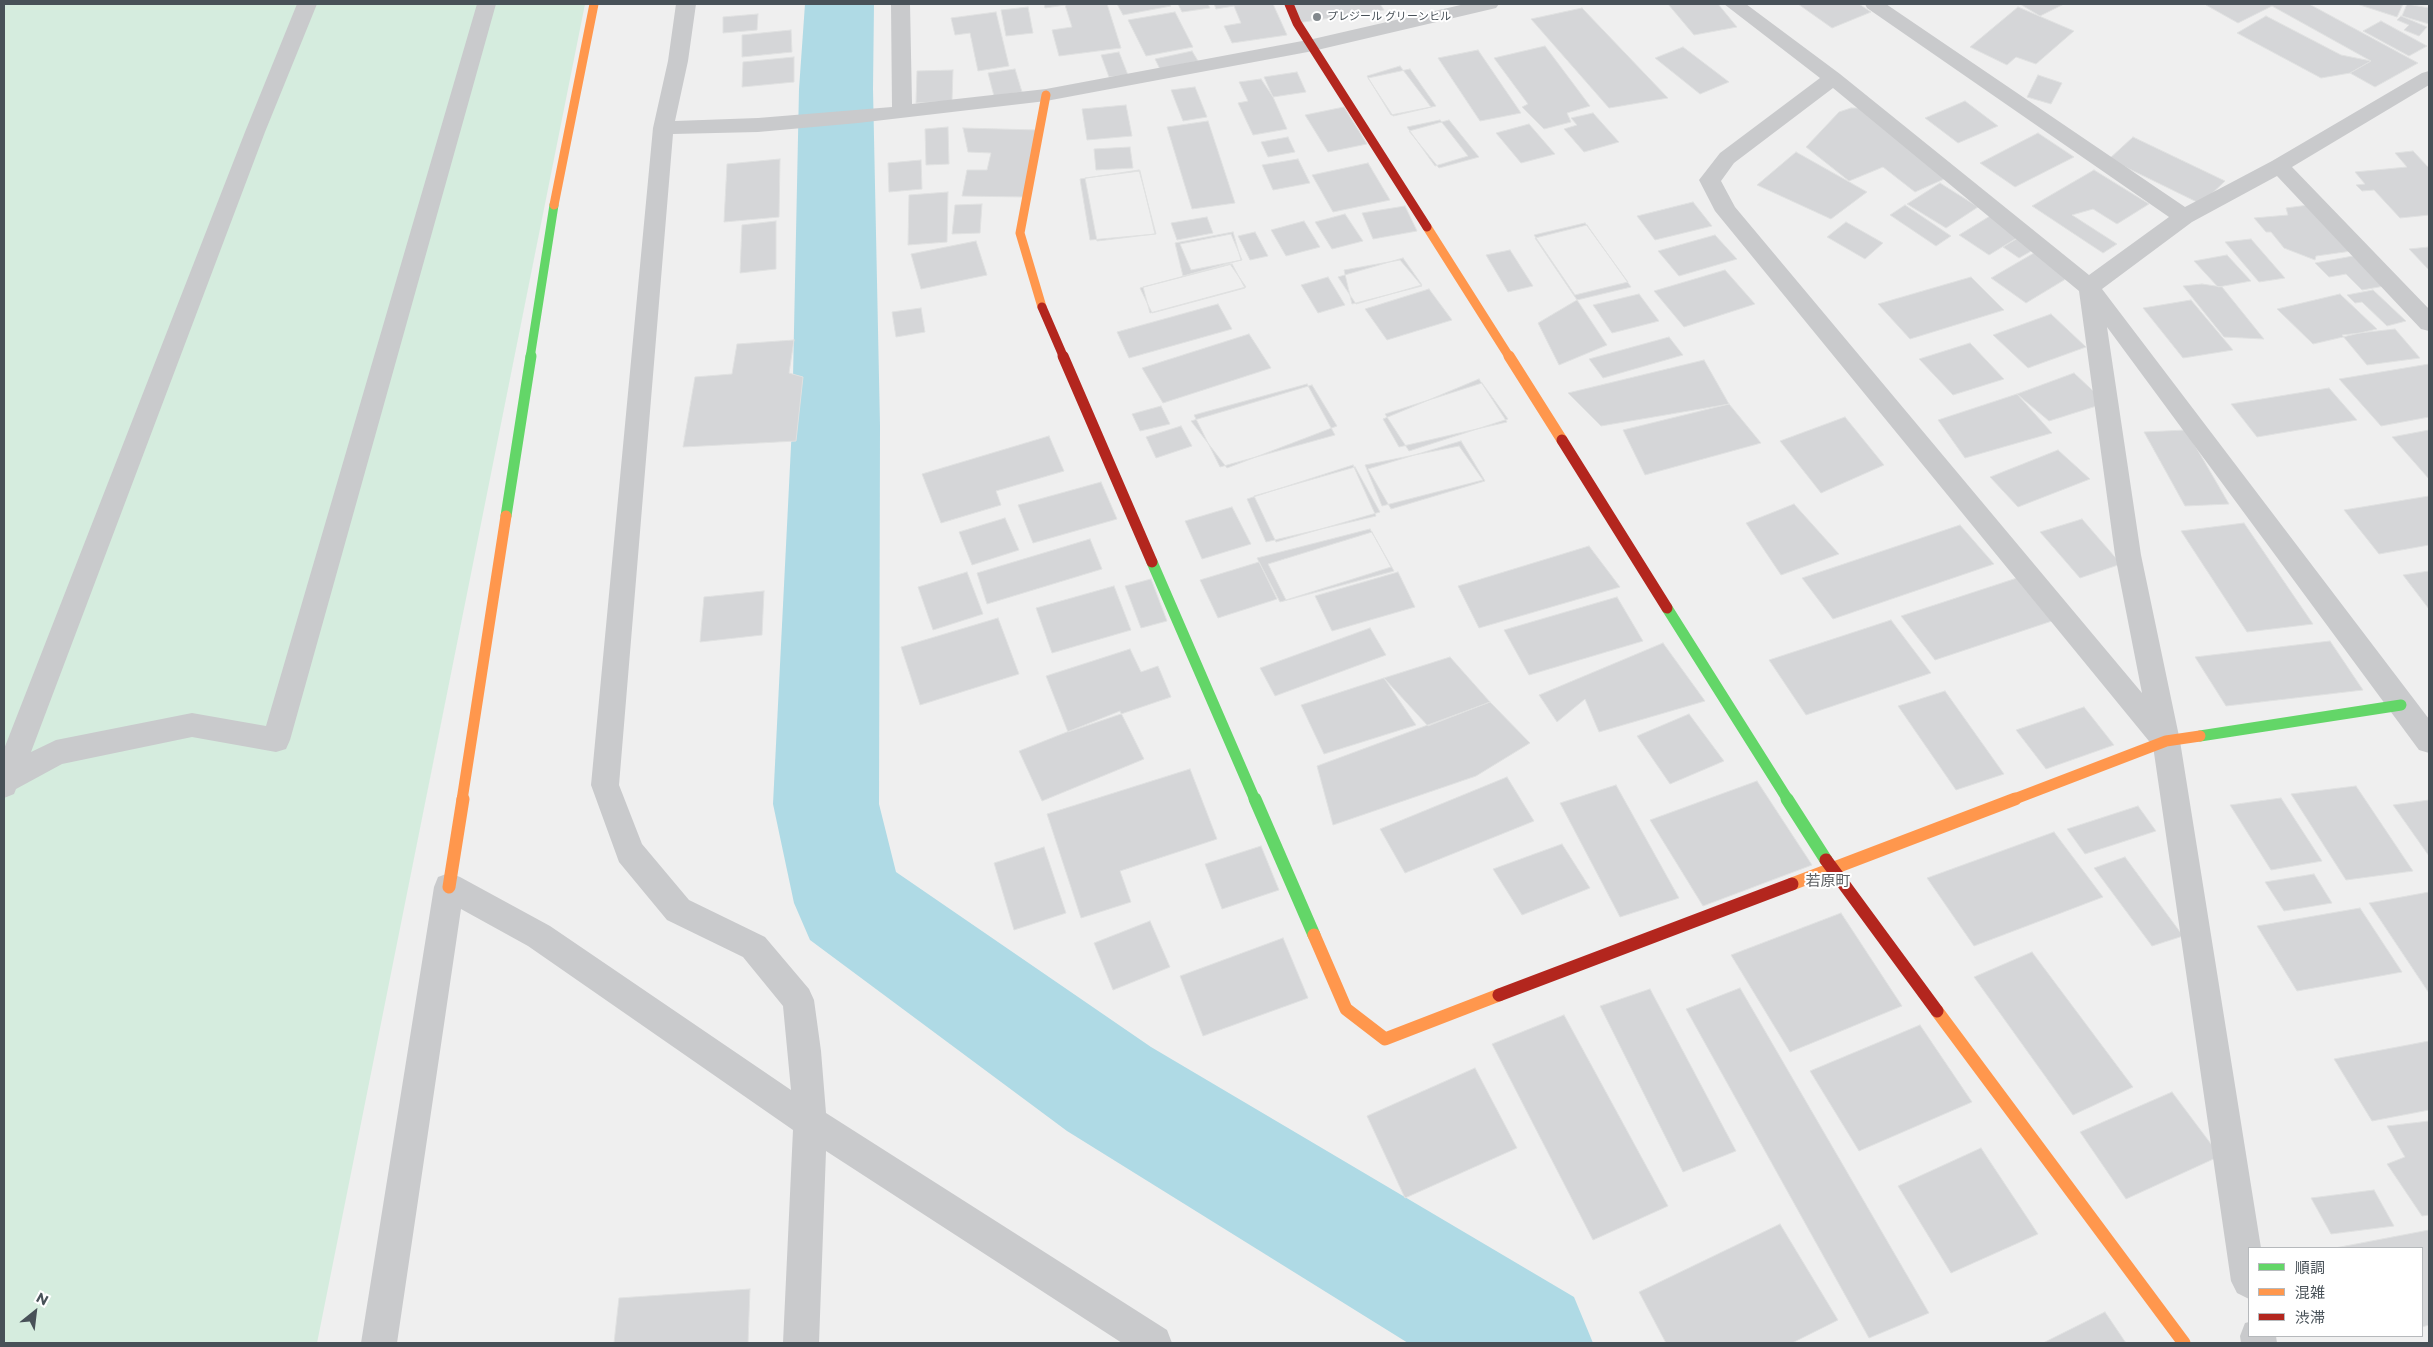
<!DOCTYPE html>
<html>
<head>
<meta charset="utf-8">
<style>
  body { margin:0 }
  #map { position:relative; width:2433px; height:1347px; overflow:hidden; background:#efefef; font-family:Montserrat,"Noto Sans JP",sans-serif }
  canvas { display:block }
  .frame { position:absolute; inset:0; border:5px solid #485158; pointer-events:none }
  .legend { position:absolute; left:2248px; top:1247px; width:175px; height:90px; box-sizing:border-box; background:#fff; border:1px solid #b6b9bc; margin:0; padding:6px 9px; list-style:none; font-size:15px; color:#485158 }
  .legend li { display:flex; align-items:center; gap:10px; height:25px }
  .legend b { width:25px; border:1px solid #b6b9bc }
  .north { position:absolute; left:10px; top:1287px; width:50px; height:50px; -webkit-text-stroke:4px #fff; paint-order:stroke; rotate:29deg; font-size:14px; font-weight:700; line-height:20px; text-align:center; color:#485158 }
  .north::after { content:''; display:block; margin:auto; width:18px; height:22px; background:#485158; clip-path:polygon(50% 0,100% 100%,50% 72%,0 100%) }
</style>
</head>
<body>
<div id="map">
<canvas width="2433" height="1347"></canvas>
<div class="frame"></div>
<ul class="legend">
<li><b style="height:6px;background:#63d668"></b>順調</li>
<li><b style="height:6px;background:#ff974d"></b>混雑</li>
<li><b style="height:6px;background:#b3261e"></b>渋滞</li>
</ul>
<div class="north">N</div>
</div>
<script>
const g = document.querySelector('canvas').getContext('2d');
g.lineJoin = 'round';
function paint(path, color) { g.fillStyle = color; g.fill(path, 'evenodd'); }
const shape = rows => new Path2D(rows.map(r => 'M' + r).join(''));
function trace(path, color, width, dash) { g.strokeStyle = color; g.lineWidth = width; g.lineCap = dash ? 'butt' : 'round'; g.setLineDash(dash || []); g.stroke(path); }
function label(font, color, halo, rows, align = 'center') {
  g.font = font + ' Montserrat,"Noto Sans JP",sans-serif'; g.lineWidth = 4; g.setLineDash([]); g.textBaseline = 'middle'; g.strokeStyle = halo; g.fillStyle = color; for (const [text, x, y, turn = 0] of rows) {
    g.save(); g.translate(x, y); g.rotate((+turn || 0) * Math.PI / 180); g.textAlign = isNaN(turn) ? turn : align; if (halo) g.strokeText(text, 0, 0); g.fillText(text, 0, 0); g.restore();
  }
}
const green = shape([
  [4,4,585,4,317,1343,4,1343]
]);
const river = shape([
  [805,4,874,4,873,89,880,426,879,804,896,872,1151,1047,1574,1297,1593,1343,1408,1343,1067,1131,810,940,794,903,773,804,792,426,799,89,805,4]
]);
const building = shape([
  [1044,4,1107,4,1121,48,1059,56,1052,30,1072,27,1065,5,1045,8,1044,4],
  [1117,4,1170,4,1171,6,1123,15,1117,4],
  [1178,4,1208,4,1210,8,1182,12,1178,4],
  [1214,4,1273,4,1287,35,1232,43,1224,26,1241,23,1234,6,1216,9,1214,4],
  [1289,4,1380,4,1384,10,1297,23,1289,4],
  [1668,4,1718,4,1737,27,1694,35,1668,4],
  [1798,4,1859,4,1871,12,1832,28,1798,4],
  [2020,4,2064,4,2040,16,2020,4],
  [2209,4,2309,4,2418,63,2375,87,2350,73,2371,61,2272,6,2238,23,2206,5,2209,4],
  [2357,4,2403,4,2397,17,2357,4],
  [2407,4,2429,8,2429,24,2402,16,2407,4],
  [1028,7,1033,33,1006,36,1001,10,1028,7],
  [2018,7,2074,31,2036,64,2016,57,2007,65,1970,47,2018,7],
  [1582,8,1668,98,1609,108,1531,19,1582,8],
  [996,12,1009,66,978,71,970,33,955,35,951,18,996,12],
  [1175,12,1193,47,1146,56,1128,20,1175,12],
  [758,14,757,30,723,33,723,17,758,14],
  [2266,16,2341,55,2371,61,2350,73,2321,78,2237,33,2266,16],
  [2401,16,2427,27,2419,36,2404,30,2409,25,2397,20,2401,16],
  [2381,21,2427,46,2409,56,2363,31,2381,21],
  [791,30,792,52,742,57,742,35,791,30],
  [1545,46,1590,106,1567,113,1571,122,1544,129,1522,107,1528,104,1494,58,1545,46],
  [1683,47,1729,82,1700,94,1655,58,1683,47],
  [1478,50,1521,113,1480,121,1438,58,1478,50],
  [1192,51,1198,61,1160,69,1155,59,1192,51],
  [1119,52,1128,75,1109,77,1101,55,1119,52],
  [794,57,794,82,742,87,743,62,794,57],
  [1400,66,1431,107,1391,115,1367,76,1400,66],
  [1015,69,1022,92,994,96,988,73,1015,69],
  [1410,69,1436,106,1393,116,1368,78,1410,69],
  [953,70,952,101,916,103,917,71,953,70],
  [1297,72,1306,92,1273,97,1264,77,1297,72],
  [2038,75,2062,83,2051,104,2027,97,2038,75],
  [1261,79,1273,97,1287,129,1253,135,1238,103,1248,101,1239,82,1261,79],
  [1195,87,1207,117,1183,121,1171,90,1195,87],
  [1965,101,1998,126,1958,143,1925,118,1965,101],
  [1126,105,1132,136,1087,140,1082,109,1126,105],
  [1344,107,1367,144,1328,152,1305,115,1344,107],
  [1851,108,1865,108,1953,175,1915,192,1883,167,1849,181,1806,147,1839,112,1851,108],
  [1593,113,1619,142,1584,152,1564,129,1577,125,1571,118,1593,113],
  [1440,120,1468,156,1435,166,1407,127,1440,120],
  [1449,120,1479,157,1439,168,1409,131,1449,120],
  [1208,121,1235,203,1192,209,1167,127,1208,121],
  [1529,124,1555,154,1521,163,1496,133,1529,124],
  [948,127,949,164,926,165,925,129,948,127],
  [963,128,1037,130,1025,197,962,196,967,170,987,170,991,153,968,152,963,128],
  [2038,133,2074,157,2015,187,1980,163,2038,133],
  [1288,137,1295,152,1268,157,1261,142,1288,137],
  [2133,137,2225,181,2201,204,2109,159,2133,137],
  [1130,147,1133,168,1096,170,1094,149,1130,147],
  [2413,151,2429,168,2429,215,2400,218,2374,190,2362,191,2356,185,2365,184,2355,172,2407,167,2395,153,2413,151],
  [1796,152,1867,192,1831,219,1757,185,1796,152],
  [780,159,779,217,724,222,727,164,780,159],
  [1298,159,1310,183,1273,190,1262,165,1298,159],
  [921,160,922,189,889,192,888,163,921,160],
  [1368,163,1390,200,1333,212,1312,175,1368,163],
  [1139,170,1156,234,1090,240,1080,179,1139,170],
  [2094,170,2149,204,2117,224,2093,209,2072,215,2117,244,2103,253,2032,206,2094,170],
  [1140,171,1155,234,1097,241,1085,178,1140,171],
  [1940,183,1978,207,1946,228,1907,204,1940,183],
  [948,192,947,242,908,245,909,195,948,192],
  [1693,202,1712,226,1655,240,1637,216,1693,202],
  [982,204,980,233,952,234,955,205,982,204],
  [2316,204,2359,250,2316,256,2315,260,2284,248,2271,232,2266,232,2254,218,2288,215,2286,208,2316,204],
  [1905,205,1951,236,1936,246,1890,215,1905,205],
  [1405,206,1417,231,1373,239,1362,213,1405,206],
  [1995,213,2025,233,1989,255,1959,235,1995,213],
  [1345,214,1363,241,1332,249,1315,222,1345,214],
  [1207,217,1213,233,1177,240,1171,223,1207,217],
  [776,221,776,269,740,273,742,225,776,221],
  [1304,221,1320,247,1286,256,1271,230,1304,221],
  [1846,222,1883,243,1865,259,1827,237,1846,222],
  [1585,223,1628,282,1575,295,1534,235,1585,223],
  [1587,225,1631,287,1577,300,1535,238,1587,225],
  [1233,232,1241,260,1183,276,1175,243,1233,232],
  [1255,232,1268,256,1250,260,1238,236,1255,232],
  [1231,234,1242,260,1191,270,1180,244,1231,234],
  [1715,235,1737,259,1679,276,1658,251,1715,235],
  [2023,235,2040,246,2019,258,2003,247,2023,235],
  [2251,239,2285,278,2259,282,2225,242,2251,239],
  [976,241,987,275,921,289,911,254,976,241],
  [2429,247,2429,270,2409,249,2429,247],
  [1510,250,1533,286,1508,292,1486,255,1510,250],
  [2034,253,2069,277,2026,303,1991,278,2034,253],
  [2227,255,2251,281,2218,287,2194,261,2227,255],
  [2353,256,2390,285,2362,290,2346,274,2329,277,2315,263,2353,256],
  [1403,258,1422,285,1356,304,1338,277,1403,258],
  [1400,260,1422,286,1352,304,1344,270,1400,260],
  [1230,264,1246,287,1150,313,1143,287,1230,264],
  [1232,264,1245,288,1152,313,1140,288,1232,264],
  [1725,270,1755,304,1684,327,1654,291,1725,270],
  [1328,277,1345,305,1318,313,1301,285,1328,277],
  [1971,277,2004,310,1910,339,1878,304,1971,277],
  [2202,284,2222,287,2264,339,2224,337,2183,286,2202,284],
  [1429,289,1452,320,1387,340,1365,309,1429,289],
  [2373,290,2406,321,2387,326,2362,302,2355,303,2347,295,2373,290],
  [1639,294,1659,321,1612,333,1593,305,1639,294],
  [2340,294,2377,329,2313,344,2277,309,2340,294],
  [1577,300,1607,345,1559,365,1538,323,1577,300],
  [2191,300,2233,350,2183,358,2143,308,2191,300],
  [1218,304,1232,329,1129,358,1117,332,1218,304],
  [921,308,925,332,896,337,892,312,921,308],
  [2051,314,2086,347,2028,368,1993,335,2051,314],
  [2395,329,2420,358,2367,365,2342,335,2395,329],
  [1249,334,1271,368,1163,403,1142,368,1249,334],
  [1669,337,1683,355,1603,378,1589,359,1669,337],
  [794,340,789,373,803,377,796,441,683,447,695,377,732,374,737,344,794,340],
  [1970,343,2004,379,1953,395,1919,359,1970,343],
  [1704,360,1729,404,1601,426,1568,393,1704,360],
  [2429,364,2429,417,2381,426,2339,379,2429,364],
  [2074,373,2106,403,2049,421,2017,394,2074,373],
  [1479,379,1507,422,1399,447,1383,419,1479,379],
  [1482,383,1508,419,1409,451,1385,414,1482,383],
  [1307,384,1335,435,1220,467,1194,415,1307,384],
  [1312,385,1337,426,1227,468,1191,421,1312,385],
  [2329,388,2357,420,2257,437,2231,404,2329,388],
  [2017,394,2052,433,1965,458,1938,420,2017,394],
  [1729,404,1761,443,1645,475,1623,430,1729,404],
  [1161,406,1170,424,1140,431,1132,414,1161,406],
  [1845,417,1884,465,1821,493,1780,441,1845,417],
  [1181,426,1192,446,1156,458,1146,437,1181,426],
  [2186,430,2229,504,2185,506,2144,432,2186,430],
  [2429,430,2429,479,2392,437,2429,430],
  [1049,436,1064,471,996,491,1001,505,941,523,922,474,1049,436],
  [1461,441,1485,481,1391,509,1368,469,1461,441],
  [1459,446,1483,480,1382,506,1365,465,1459,446],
  [2058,450,2090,479,2018,507,1990,477,2058,450],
  [1353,465,1376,516,1266,542,1247,499,1353,465],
  [1355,467,1380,512,1276,542,1254,496,1355,467],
  [1101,482,1117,519,1033,543,1018,505,1101,482],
  [2429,496,2429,545,2379,554,2344,510,2429,496],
  [1794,504,1839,554,1781,575,1746,523,1794,504],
  [1232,507,1251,544,1202,559,1185,521,1232,507],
  [1005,518,1019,550,972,565,959,532,1005,518],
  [2082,519,2121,564,2080,578,2040,532,2082,519],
  [2244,523,2313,624,2247,632,2181,531,2244,523],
  [1960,525,1994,564,1833,619,1802,578,1960,525],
  [1370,529,1394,571,1280,602,1257,558,1370,529],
  [1372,532,1391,567,1286,600,1268,564,1372,532],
  [1090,539,1102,569,987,604,977,573,1090,539],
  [1589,546,1620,587,1479,628,1458,586,1589,546],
  [1259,562,1277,599,1218,618,1200,580,1259,562],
  [2429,571,2429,609,2403,575,2429,571],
  [967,572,983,614,933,630,918,587,967,572],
  [1398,572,1415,607,1332,631,1315,596,1398,572],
  [2017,578,2052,621,1935,660,1901,616,2017,578],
  [1151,579,1167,621,1141,628,1125,586,1151,579],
  [1114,586,1131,630,1052,653,1036,608,1114,586],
  [764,591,762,635,700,642,704,597,764,591],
  [1617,597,1643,641,1529,675,1504,630,1617,597],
  [998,618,1019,674,920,705,901,647,998,618],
  [1891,620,1931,673,1806,715,1769,660,1891,620],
  [1370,628,1386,655,1275,696,1260,668,1370,628],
  [2330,641,2363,690,2226,706,2195,657,2330,641],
  [1663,643,1705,701,1599,732,1585,699,1557,722,1539,695,1663,643],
  [1130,649,1141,672,1158,666,1171,697,1068,732,1046,676,1130,649],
  [1450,657,1490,702,1428,726,1384,678,1450,657],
  [1384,678,1416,725,1324,754,1301,705,1384,678],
  [1945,691,2004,774,1956,790,1898,706,1945,691],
  [1490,702,1530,743,1476,776,1333,825,1317,766,1490,702],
  [2084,707,2114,745,2046,769,2016,730,2084,707],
  [1120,711,1144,759,1042,801,1019,751,1120,711],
  [1689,714,1724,761,1670,784,1637,736,1689,714],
  [1190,769,1217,839,1120,871,1131,902,1081,918,1047,814,1190,769],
  [1507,777,1534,821,1405,873,1380,829,1507,777],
  [1757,781,1812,865,1703,906,1650,820,1757,781],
  [1616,785,1679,898,1620,917,1560,803,1616,785],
  [2356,786,2413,871,2346,880,2291,794,2356,786],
  [2281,798,2322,861,2271,870,2230,805,2281,798],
  [2429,800,2429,856,2393,805,2429,800],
  [2138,806,2156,831,2085,854,2067,829,2138,806],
  [2054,832,2103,897,1974,946,1927,878,2054,832],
  [1562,844,1590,888,1522,915,1493,869,1562,844],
  [1261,846,1279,890,1222,909,1205,864,1261,846],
  [1044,847,1066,913,1014,930,994,863,1044,847],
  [2125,857,2183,936,2152,946,2094,868,2125,857],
  [2314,874,2332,903,2284,911,2265,882,2314,874],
  [2429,892,2429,993,2369,903,2429,892],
  [2360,908,2402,972,2297,991,2257,926,2360,908],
  [1841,913,1902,1006,1790,1052,1731,955,1841,913],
  [1150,921,1170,967,1113,990,1094,943,1150,921],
  [1283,938,1308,998,1203,1036,1180,976,1283,938],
  [2032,952,2133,1087,2073,1115,1974,977,2032,952],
  [1740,988,1929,1313,1869,1338,1686,1009,1740,988],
  [1650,989,1736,1151,1683,1172,1600,1006,1650,989],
  [1564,1015,1668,1206,1593,1240,1492,1044,1564,1015],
  [1920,1025,1972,1102,1859,1151,1810,1071,1920,1025],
  [2429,1041,2429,1110,2372,1121,2334,1059,2429,1041],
  [1475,1068,1517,1148,1405,1198,1367,1116,1475,1068],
  [2172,1092,2220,1156,2126,1199,2080,1132,2172,1092],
  [2429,1121,2429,1215,2422,1216,2387,1164,2405,1157,2387,1126,2429,1121],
  [1981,1148,2038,1234,1951,1273,1898,1186,1981,1148],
  [2374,1190,2394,1226,2331,1234,2311,1198,2374,1190],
  [1780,1224,1838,1320,1792,1343,1666,1343,1639,1292,1780,1224],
  [2429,1230,2429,1325,2422,1327,2422,1248,2335,1248,2429,1230],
  [750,1289,748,1343,614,1343,619,1298,750,1289],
  [2105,1312,2126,1343,2043,1343,2105,1312]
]);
const lane = shape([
  [297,4,317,4,265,132,31,752,56,740,192,713,266,726,477,4,496,4,290,740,286,749,276,752,192,737,62,764,16,789,14,794,4,798,4,749,245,132,297,4]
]);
const street = shape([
  [676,4,696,4,688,61,675,121,758,118,892,107,891,4,910,4,912,104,1046,89,1313,39,1465,4,1499,4,1496,8,1313,51,1046,101,858,123,758,132,673,134,619,785,642,844,689,900,765,937,809,989,814,1000,821,1051,826,1113,1167,1330,1172,1343,1122,1343,826,1151,819,1343,783,1343,793,1130,528,946,461,909,397,1343,361,1343,434,887,438,877,449,873,460,877,550,926,791,1090,783,1006,743,957,667,920,619,862,591,785,653,128,668,61,676,4],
  [1724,4,1746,4,1840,74,2089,275,2169,217,1867,8,1865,4,1886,4,2185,207,2272,161,2422,73,2429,71,2429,85,2292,167,2429,309,2429,331,2421,329,2277,176,2192,222,2102,289,2429,719,2429,753,2419,750,2107,327,2141,555,2180,741,2261,1248,2249,1248,2249,1299,2237,1293,2231,1281,2153,746,1715,211,1699,180,1720,153,1820,78,1724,4],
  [1833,88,2079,291,2115,555,2142,693,1735,207,1721,181,1734,163,1833,88],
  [2249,1322,2249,1336,2276,1336,2277,1343,2241,1343,2240,1336,2245,1323,2249,1322]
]);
const fastFar2 = shape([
  [530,358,554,205]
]);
const fastFar1 = shape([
  [506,516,531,356],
  [1152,562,1255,800],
  [1667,608,1788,800],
  [2200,736,2401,705]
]);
const fast = shape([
  [1255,799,1314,935],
  [1787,799,1826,860]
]);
const slowFar2 = shape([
  [554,205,594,4],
  [1427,227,1510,358],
  [1042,307,1020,233,1046,95]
]);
const slowFar1 = shape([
  [1509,356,1562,440],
  [462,800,506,516],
  [2012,800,2166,741,2200,736]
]);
const slow = shape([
  [1792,884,2015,799],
  [449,887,463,799],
  [1314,935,1346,1009,1385,1039,1499,995],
  [1937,1011,2184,1343]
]);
const jamFar2 = shape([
  [1289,4,1297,23,1427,227],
  [1042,307,1064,358]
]);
const jamFar1 = shape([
  [1063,356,1152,562],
  [1562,440,1667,608]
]);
const jam = shape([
  [1826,860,1937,1011],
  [1499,995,1792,884]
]);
const markers = [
  [1317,17,5,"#82888d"]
];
const farPoinames = [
  ["プレジール グリーンヒル",1327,17]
];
const neighbourhoodNames = [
  ["若原町",1828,882]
];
paint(green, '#d5ecde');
paint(river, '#afdae5');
paint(building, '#d5d6d8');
trace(building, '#e0e1e1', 1);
paint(lane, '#c9cacc');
paint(street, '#c9cacc');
trace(fastFar2, '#63d668', 9);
trace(fastFar1, '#63d668', 11);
trace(fast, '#63d668', 13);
trace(slowFar2, '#ff974d', 9);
trace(slowFar1, '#ff974d', 11);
trace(slow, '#ff974d', 13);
trace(jamFar2, '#b3261e', 9);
trace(jamFar1, '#b3261e', 11);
trace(jam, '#b3261e', 13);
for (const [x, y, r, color] of markers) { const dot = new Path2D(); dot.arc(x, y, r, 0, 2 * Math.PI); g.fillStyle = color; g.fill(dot); trace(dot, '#fff', 2); }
label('11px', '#485158', '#fff', farPoinames, 'left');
label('15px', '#5b5e61', '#fff', neighbourhoodNames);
</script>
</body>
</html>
